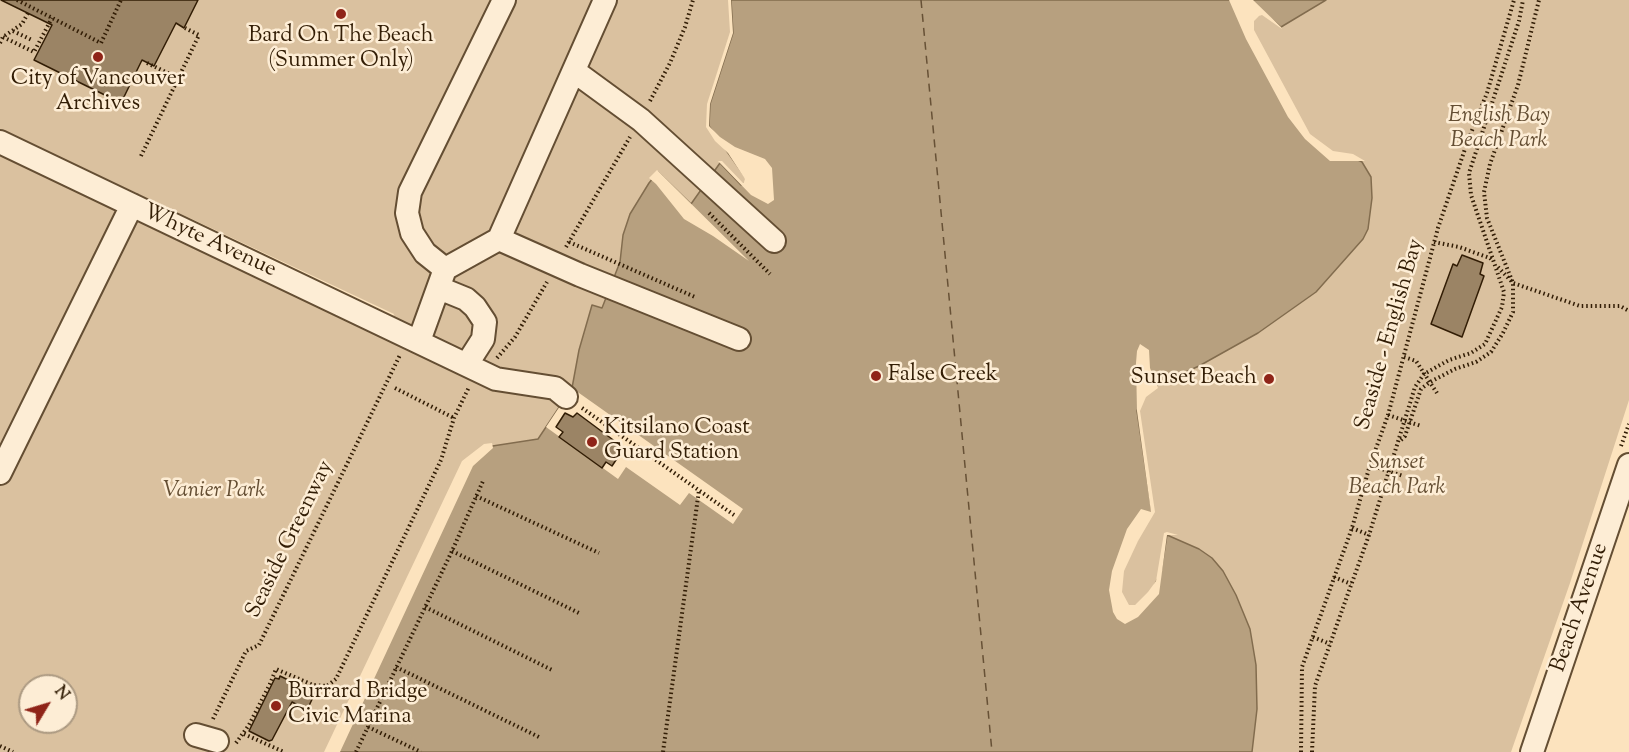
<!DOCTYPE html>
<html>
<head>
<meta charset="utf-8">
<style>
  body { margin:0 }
  #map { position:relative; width:1629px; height:752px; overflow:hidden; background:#fce3be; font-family:"Sorts Mill Goudy",serif }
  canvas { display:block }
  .north { position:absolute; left:18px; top:674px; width:60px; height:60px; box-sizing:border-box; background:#fdedd5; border:2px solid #ac9a82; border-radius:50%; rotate:52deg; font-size:16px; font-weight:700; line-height:24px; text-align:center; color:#321d05 }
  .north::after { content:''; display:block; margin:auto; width:21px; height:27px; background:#8f2418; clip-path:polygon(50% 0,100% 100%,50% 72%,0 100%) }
</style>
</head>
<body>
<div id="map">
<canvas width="1629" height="752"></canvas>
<div class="north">N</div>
</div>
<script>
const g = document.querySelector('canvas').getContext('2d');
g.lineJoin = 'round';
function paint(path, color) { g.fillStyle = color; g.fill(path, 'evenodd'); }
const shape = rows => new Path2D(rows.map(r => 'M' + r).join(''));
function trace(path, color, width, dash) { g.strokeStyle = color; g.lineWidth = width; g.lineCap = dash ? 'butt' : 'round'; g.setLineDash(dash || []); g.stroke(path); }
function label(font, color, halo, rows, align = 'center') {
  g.font = font + ' "Sorts Mill Goudy",serif'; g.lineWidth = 5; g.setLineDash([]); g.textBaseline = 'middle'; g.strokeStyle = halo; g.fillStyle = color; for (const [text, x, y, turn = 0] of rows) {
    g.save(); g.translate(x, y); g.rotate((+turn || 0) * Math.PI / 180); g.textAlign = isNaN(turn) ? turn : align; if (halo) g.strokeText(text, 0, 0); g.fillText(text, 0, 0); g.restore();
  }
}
const green = shape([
  [0,0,731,0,733,33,710,104,747,183,691,204,658,173,649,183,640,197,623,235,620,262,602,309,592,305,579,350,572,388,538,439,486,447,327,752,0,752,0,153,388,337,394,314,0,129],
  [30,686,66,686,66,722,30,722],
  [1326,0,1629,0,1629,400,1570,583,1511,752,1252,752,1257,709,1256,665,1250,629,1161,572,1159,582,1132,609,1121,600,1121,570,1151,512,1137,411,1143,395,1157,385,1199,366,1258,333,1316,292,1372,198,1371,177,1362,162,1332,154,1307,136,1251,31,1252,19,1263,12,1281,27]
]);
const water = shape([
  [731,0,1326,0,1281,27,1263,12,1252,19,1251,31,1307,136,1332,154,1352,157,1362,162,1371,177,1372,198,1368,229,1363,239,1316,292,1258,333,1199,366,1157,385,1143,395,1137,411,1152,512,1121,570,1121,600,1132,609,1150,594,1161,572,1167,535,1199,549,1212,558,1223,571,1236,595,1250,629,1256,665,1257,709,1252,752,327,752,465,462,486,447,538,439,572,388,579,350,592,305,602,308,620,262,623,235,630,214,649,183,658,172,691,204,720,163,741,185,748,181,709,126,710,104,733,33,731,0]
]);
const pier = shape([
  [728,0,731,0,733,33,710,104,709,126,720,137,735,147,765,159,772,168,774,200,768,204,751,195,718,161,722,161,743,183,744,182,745,179,728,153,715,141,706,127,707,104,730,32],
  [1229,0,1253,0,1281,27,1282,29,1262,15,1259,16,1254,21,1254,30,1310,134,1333,151,1353,154,1365,161,1330,161,1305,139,1288,117,1246,39],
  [657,170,749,261,713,236,684,219,656,184,649,178],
  [1140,344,1149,350,1150,368,1158,388,1146,397,1140,411,1155,512,1138,541,1124,571,1122,592,1129,605,1135,605,1148,592,1156,581,1164,533,1167,532,1178,535,1167,535,1159,594,1138,617,1125,624,1117,619,1113,612,1109,590,1112,571,1127,529,1141,509,1151,512,1137,411,1136,363,1137,351],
  [572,388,743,509,733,524,689,493,680,505,626,467,618,479,546,427],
  [492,443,493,448,473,466,340,752,324,752,462,461,484,444]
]);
const ferry = shape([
  [921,0,992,752]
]);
const building = shape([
  [1,0,198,0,184,28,176,23,154,66,142,60,121,103,34,60,52,25,1,0],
  [1462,255,1483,263,1480,274,1484,276,1462,337,1431,324,1453,264,1457,266,1462,255],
  [565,413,573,417,577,413,624,448,612,466,606,462,602,468,559,437,563,432,556,427,565,413],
  [280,676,315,693,307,710,292,702,272,740,269,741,249,731,275,678,279,679,280,676]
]);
const path = shape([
  [17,0,101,43,121,0],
  [13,31,32,40],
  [3,37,34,52,52,18],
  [0,43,3,37,22,24,28,13],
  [147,63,178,78],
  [650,101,670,63,685,27,693,0],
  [141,156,199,35,185,28],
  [709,213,770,274],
  [569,242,695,297],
  [1434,242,1459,247,1490,258,1493,261],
  [566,247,630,137],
  [1498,267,1513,283,1580,306,1620,306,1629,311],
  [1404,357,1416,361,1437,393],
  [497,358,515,337,547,282],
  [395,388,454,418],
  [582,408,734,515],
  [1388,415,1421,426],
  [1401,440,1405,436,1421,389,1430,382,1455,369,1476,362,1491,352,1503,333,1513,312,1513,283,1487,218,1484,192,1490,164,1518,85,1539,0],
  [1621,446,1629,424],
  [1370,465,1403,476],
  [476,496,599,553],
  [1352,528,1369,535],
  [452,551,579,613],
  [1334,577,1351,584],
  [425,607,552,670],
  [1313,637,1330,644],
  [396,667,541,738],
  [213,719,246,651,259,645,400,355],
  [368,727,421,752],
  [244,734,284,752],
  [236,743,249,725,270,684,276,669,313,685,327,686,336,679,441,460,454,418,469,387],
  [0,746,13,752],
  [356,752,452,551,483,481],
  [663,752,699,490],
  [1301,752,1302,667,1352,528,1370,465,1388,415,1438,228,1467,143,1487,93,1514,0],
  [1312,752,1315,686,1369,535,1415,387,1424,374,1449,360,1471,353,1485,344,1502,307,1504,292,1471,195,1469,173,1519,21,1523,0]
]);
const minor = shape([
  [574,71,641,120,774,241],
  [0,142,496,379,555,388,566,397],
  [499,239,580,275,739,339],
  [445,269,425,253,412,233,407,213,410,192,504,0],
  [439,288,466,299,475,307,485,322,483,339,467,364],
  [419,341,445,269,499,239,605,0],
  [0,473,132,205],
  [196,735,217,741],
  [1532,752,1629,465]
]);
const markers = [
  [341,14,6,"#8f2418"],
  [98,57,6,"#8f2418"],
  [876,376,6,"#8f2418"],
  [1269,379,6,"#8f2418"],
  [592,442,6,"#8f2418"],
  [276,706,6,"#8f2418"]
];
const poiNames = [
  ["Bard On The Beach",341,37,"center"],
  ["(Summer Only)",341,62,"center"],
  ["City of Vancouver",98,80,"center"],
  ["Archives",98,105,"center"],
  ["False Creek",888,376],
  ["Sunset Beach",1257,379,"right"],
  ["Kitsilano Coast",604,429],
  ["Guard Station",604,454],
  ["Burrard Bridge",288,693],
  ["Civic Marina",288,718]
];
const parkNames = [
  ["English Bay",1499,117],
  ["Beach Park",1499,142],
  ["Sunset",1397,464],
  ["Beach Park",1397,489],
  ["Vanier Park",214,492]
];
const streetNames = [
  ["Whyte Avenue",209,242,25],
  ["Seaside - English Bay",1391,335,-74],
  ["Seaside Greenway",291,540,-64],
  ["Beach Avenue",1581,608,-71]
];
paint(green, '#dac19f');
paint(water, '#b7a07f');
trace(water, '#826c4e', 1.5);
paint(pier, '#fce3be');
trace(ferry, '#675136', 1.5, [8, 6]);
paint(building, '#9b8465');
trace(building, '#321d05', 1.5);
trace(minor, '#644e33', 26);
trace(path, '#321d05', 4, [1.5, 3]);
trace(minor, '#fdedd5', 22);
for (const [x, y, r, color] of markers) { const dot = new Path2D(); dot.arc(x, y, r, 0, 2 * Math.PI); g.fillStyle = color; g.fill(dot); trace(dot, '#fdedd5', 2); }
label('22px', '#321d05', '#fdedd5', poiNames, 'left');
label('italic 22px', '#644e33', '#fdedd5', parkNames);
label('22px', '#321d05', '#fdedd5', streetNames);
</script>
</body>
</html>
